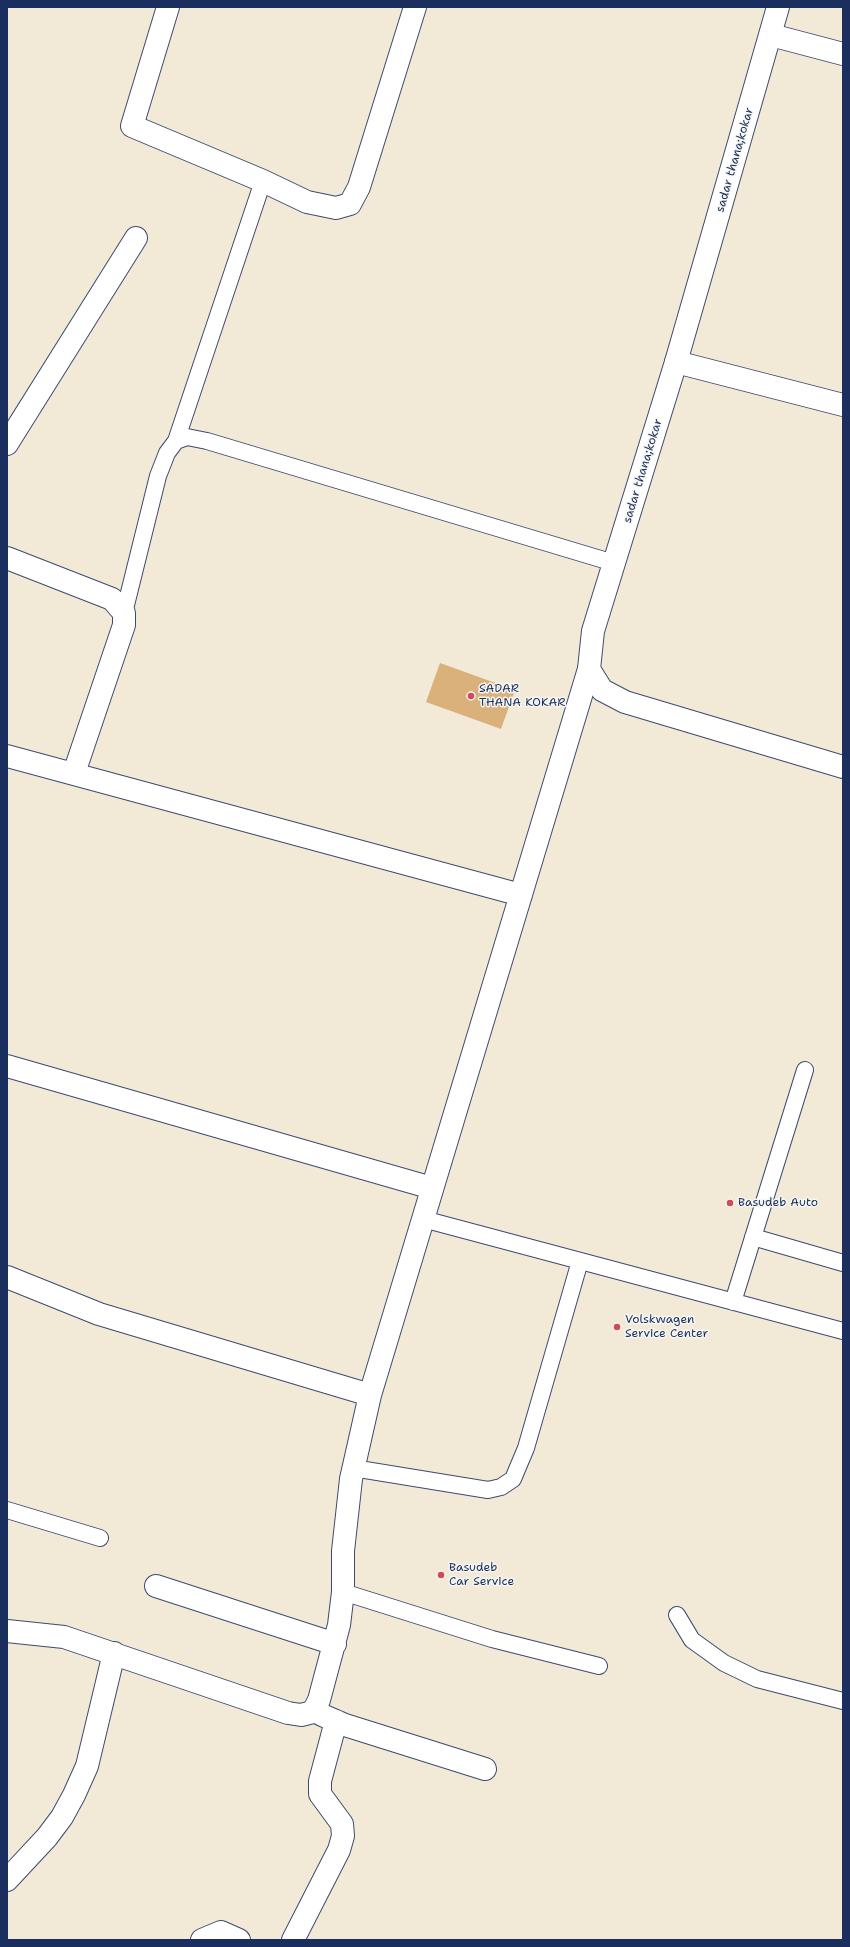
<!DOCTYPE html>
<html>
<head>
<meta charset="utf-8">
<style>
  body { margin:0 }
  #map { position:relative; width:850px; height:1947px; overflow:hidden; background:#f2ead7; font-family:"Shantell Sans",sans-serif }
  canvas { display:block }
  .frame { position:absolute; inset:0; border:8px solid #1b2f5e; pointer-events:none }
</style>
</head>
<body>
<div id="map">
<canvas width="850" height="1947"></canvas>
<div class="frame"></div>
</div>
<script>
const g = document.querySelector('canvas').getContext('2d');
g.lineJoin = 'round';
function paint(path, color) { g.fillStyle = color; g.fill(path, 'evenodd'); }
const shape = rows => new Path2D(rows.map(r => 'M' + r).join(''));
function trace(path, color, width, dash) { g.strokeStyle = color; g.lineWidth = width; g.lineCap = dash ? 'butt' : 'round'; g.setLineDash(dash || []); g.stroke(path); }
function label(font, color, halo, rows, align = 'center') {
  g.font = font + ' "Shantell Sans",sans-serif'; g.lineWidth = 3; g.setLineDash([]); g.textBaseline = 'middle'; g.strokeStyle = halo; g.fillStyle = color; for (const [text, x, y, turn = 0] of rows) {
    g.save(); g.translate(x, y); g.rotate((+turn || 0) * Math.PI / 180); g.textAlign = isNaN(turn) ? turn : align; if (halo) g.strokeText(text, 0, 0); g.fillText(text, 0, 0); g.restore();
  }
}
const building = shape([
  [440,663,515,690,501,729,426,702]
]);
const service = shape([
  [176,441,263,181],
  [124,613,158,476,167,453,176,441,187,437,207,441,614,563],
  [423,1219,843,1331],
  [753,1237,843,1263],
  [733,1302,805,1070],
  [353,1468,488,1490,501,1487,513,1479,526,1448,580,1261],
  [7,1510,100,1538],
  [343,1592,492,1639,599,1666],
  [677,1615,692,1640,724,1663,757,1679,843,1701]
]);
const minor = shape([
  [168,7,132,126,263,181,307,202,336,208,350,204,359,187,415,7],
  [771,35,843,54],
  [676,362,843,405],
  [7,444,136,238],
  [7,558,112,599,124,613,124,625,74,773],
  [7,756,521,895],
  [7,1066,432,1188],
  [7,1277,99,1314,370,1395],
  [156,1586,335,1644],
  [7,1631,64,1637,288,1713,301,1715,313,1712,319,1700,339,1625,343,1592,343,1551,351,1479,370,1395,589,669],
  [322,1715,345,1725,485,1769],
  [7,1880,47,1837,62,1817,74,1795,87,1766,114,1653],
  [202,1940,221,1932,239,1940],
  [293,1940,339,1850,343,1836,342,1824,320,1794,320,1781,336,1721]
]);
const tertiary = shape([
  [778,7,676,362,593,631,589,669,602,690,625,702,843,767]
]);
const markers = [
  [471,696,4,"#d1495b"],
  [730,1203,4,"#d1495b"],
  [617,1327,4,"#d1495b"],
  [441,1575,4,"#d1495b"]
];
const streetNames = [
  ["sadar thana;kokar",735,160,-74],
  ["sadar thana;kokar",643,471,-73]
];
const poiNames = [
  ["SADAR",479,689],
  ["THANA KOKAR",479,703],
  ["Basudeb Auto",738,1203],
  ["Volskwagen",625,1320],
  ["Service Center",625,1334],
  ["Basudeb",449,1568],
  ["Car Service",449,1582]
];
paint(building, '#dbb17b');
trace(service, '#3b4b70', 18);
trace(minor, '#3b4b70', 24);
trace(tertiary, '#3b4b70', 24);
trace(service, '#fff', 16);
trace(minor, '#fff', 22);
trace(tertiary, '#fff', 22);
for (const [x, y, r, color] of markers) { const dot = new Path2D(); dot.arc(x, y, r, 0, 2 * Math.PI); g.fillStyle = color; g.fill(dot); trace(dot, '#f6f6f2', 1.5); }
label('12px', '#1b2f5e', '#f6f6f2', streetNames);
label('12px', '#1b2f5e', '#f6f6f2', poiNames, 'left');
</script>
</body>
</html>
